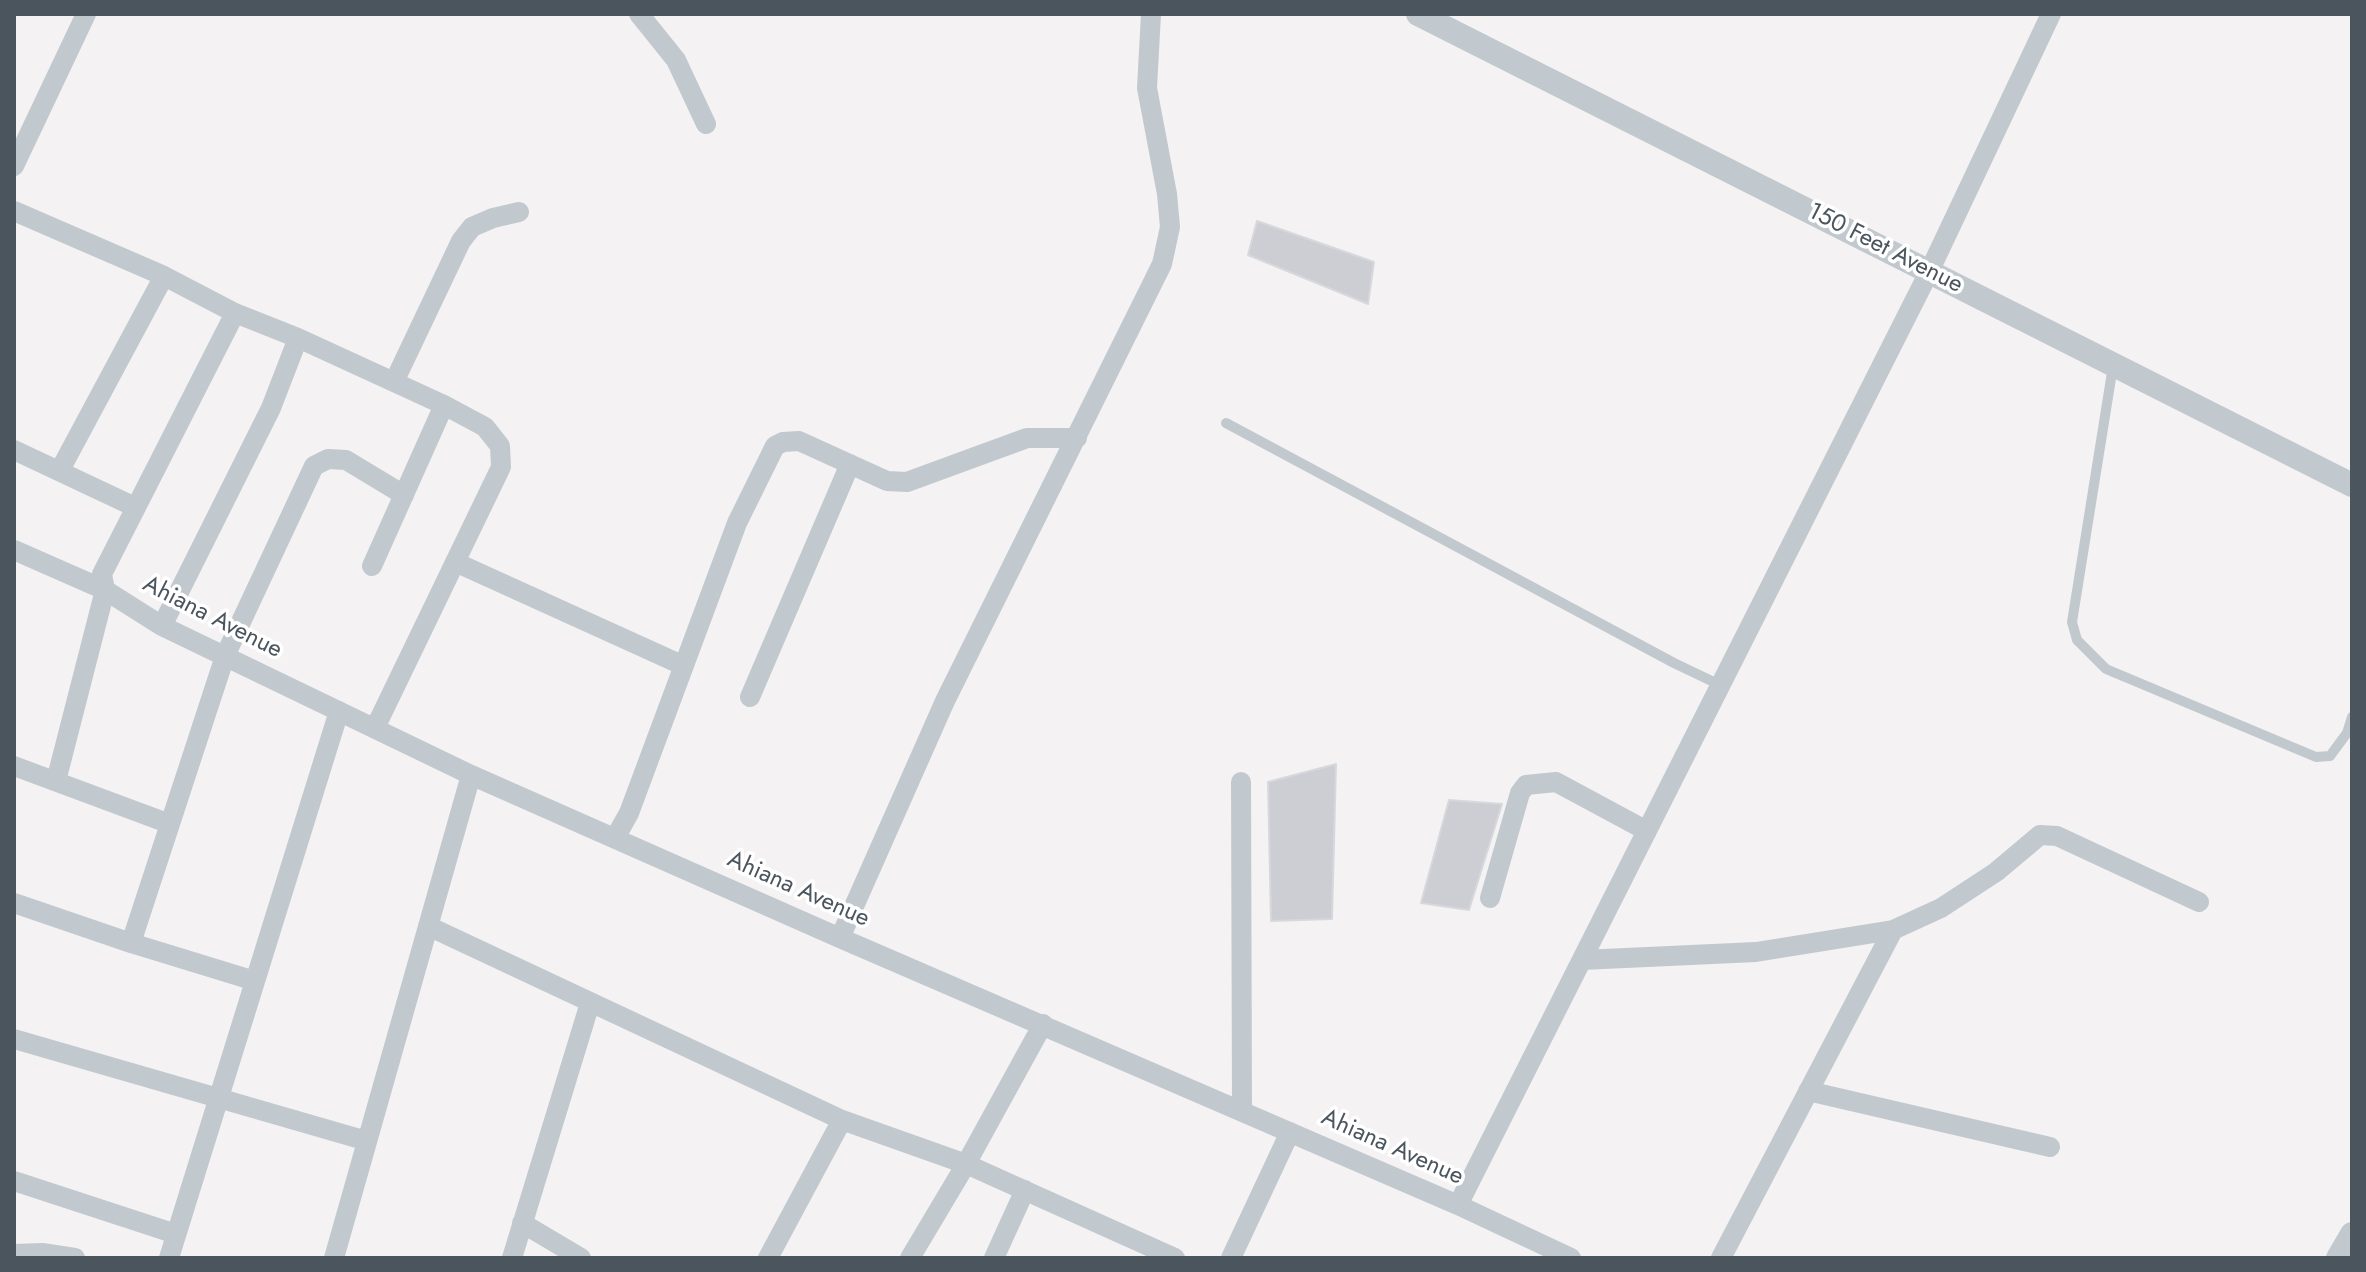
<!DOCTYPE html>
<html>
<head>
<meta charset="utf-8">
<style>
  body { margin:0 }
  #map { position:relative; width:2366px; height:1272px; overflow:hidden; background:#f4f2f2; font-family:Jost,sans-serif }
  canvas { display:block }
  .frame { position:absolute; inset:0; border:16px solid #4b555e; pointer-events:none }
</style>
</head>
<body>
<div id="map">
<canvas width="2366" height="1272"></canvas>
<div class="frame"></div>
</div>
<script>
const g = document.querySelector('canvas').getContext('2d');
g.lineJoin = 'round';
function paint(path, color) { g.fillStyle = color; g.fill(path, 'evenodd'); }
const shape = rows => new Path2D(rows.map(r => 'M' + r).join(''));
function trace(path, color, width, dash) { g.strokeStyle = color; g.lineWidth = width; g.lineCap = dash ? 'butt' : 'round'; g.setLineDash(dash || []); g.stroke(path); }
function label(font, color, halo, rows, align = 'center') {
  g.font = font + ' Jost,sans-serif'; g.lineWidth = 7; g.setLineDash([]); g.textBaseline = 'middle'; g.strokeStyle = halo; g.fillStyle = color; for (const [text, x, y, turn = 0] of rows) {
    g.save(); g.translate(x, y); g.rotate((+turn || 0) * Math.PI / 180); g.textAlign = isNaN(turn) ? turn : align; if (halo) g.strokeText(text, 0, 0); g.fillText(text, 0, 0); g.restore();
  }
}
const building = shape([
  [1257,221,1374,262,1368,304,1248,255,1257,221],
  [1336,764,1332,919,1271,921,1268,782,1336,764],
  [1449,800,1502,804,1469,910,1421,903,1449,800]
]);
const service = shape([
  [2113,366,2072,622,2077,640,2106,669,2316,757,2330,756,2347,733,2352,717],
  [1226,423,1674,663,1720,685]
]);
const minor = shape([
  [639,14,676,60,706,124],
  [14,166,86,14],
  [14,211,164,276,235,313,298,338,444,405,485,427,500,446,501,467,375,728],
  [394,382,461,241,472,227,493,218,519,212],
  [14,450,135,507],
  [60,470,164,276],
  [14,550,105,590,162,626,471,775,840,938,1458,1205,1571,1258],
  [455,562,682,665],
  [372,566,444,405],
  [162,626,271,408,298,338],
  [750,697,850,464],
  [14,766,170,824],
  [56,781,105,590,102,574,235,313],
  [1241,782,1242,1111],
  [615,838,629,813,737,523,775,446,783,442,799,441,887,481,907,482,1027,438,1077,438],
  [1490,898,1520,793,1526,785,1556,782,1647,831],
  [14,903,131,943,255,981],
  [428,926,842,1120,966,1164,1175,1258],
  [840,938,945,701,1162,264,1170,227,1167,194,1147,88,1151,14],
  [131,943,225,656,314,466,328,459,346,460,404,495],
  [1582,960,1756,952,1893,930,1941,908,1996,872,2040,835,2057,836,2199,902],
  [14,1039,367,1141],
  [1808,1091,2050,1147],
  [14,1181,176,1234],
  [1458,1205,1929,272,2051,14],
  [522,1223,581,1258],
  [14,1254,42,1253,75,1258],
  [169,1258,339,711],
  [334,1258,471,775],
  [512,1258,590,1003],
  [768,1258,842,1120],
  [910,1258,966,1164,1043,1024],
  [994,1258,1025,1190],
  [1231,1258,1290,1132],
  [1721,1258,1893,930]
]);
const tertiary = shape([
  [1418,14,2352,485],
  [2338,1258,2352,1234]
]);
const streetNames = [
  ["150 Feet Avenue",1885,249,27],
  ["Ahiana Avenue",212,618,27],
  ["Ahiana Avenue",798,890,24],
  ["Ahiana Avenue",1392,1148,24]
];
paint(building, '#ccced4');
trace(building, '#d7d8dc', 2);
trace(service, '#c1c9cf', 10);
trace(minor, '#c1c9cf', 20);
trace(tertiary, '#c1c9cf', 24);
label('24px', '#4b555e', '#fff', streetNames);
</script>
</body>
</html>
